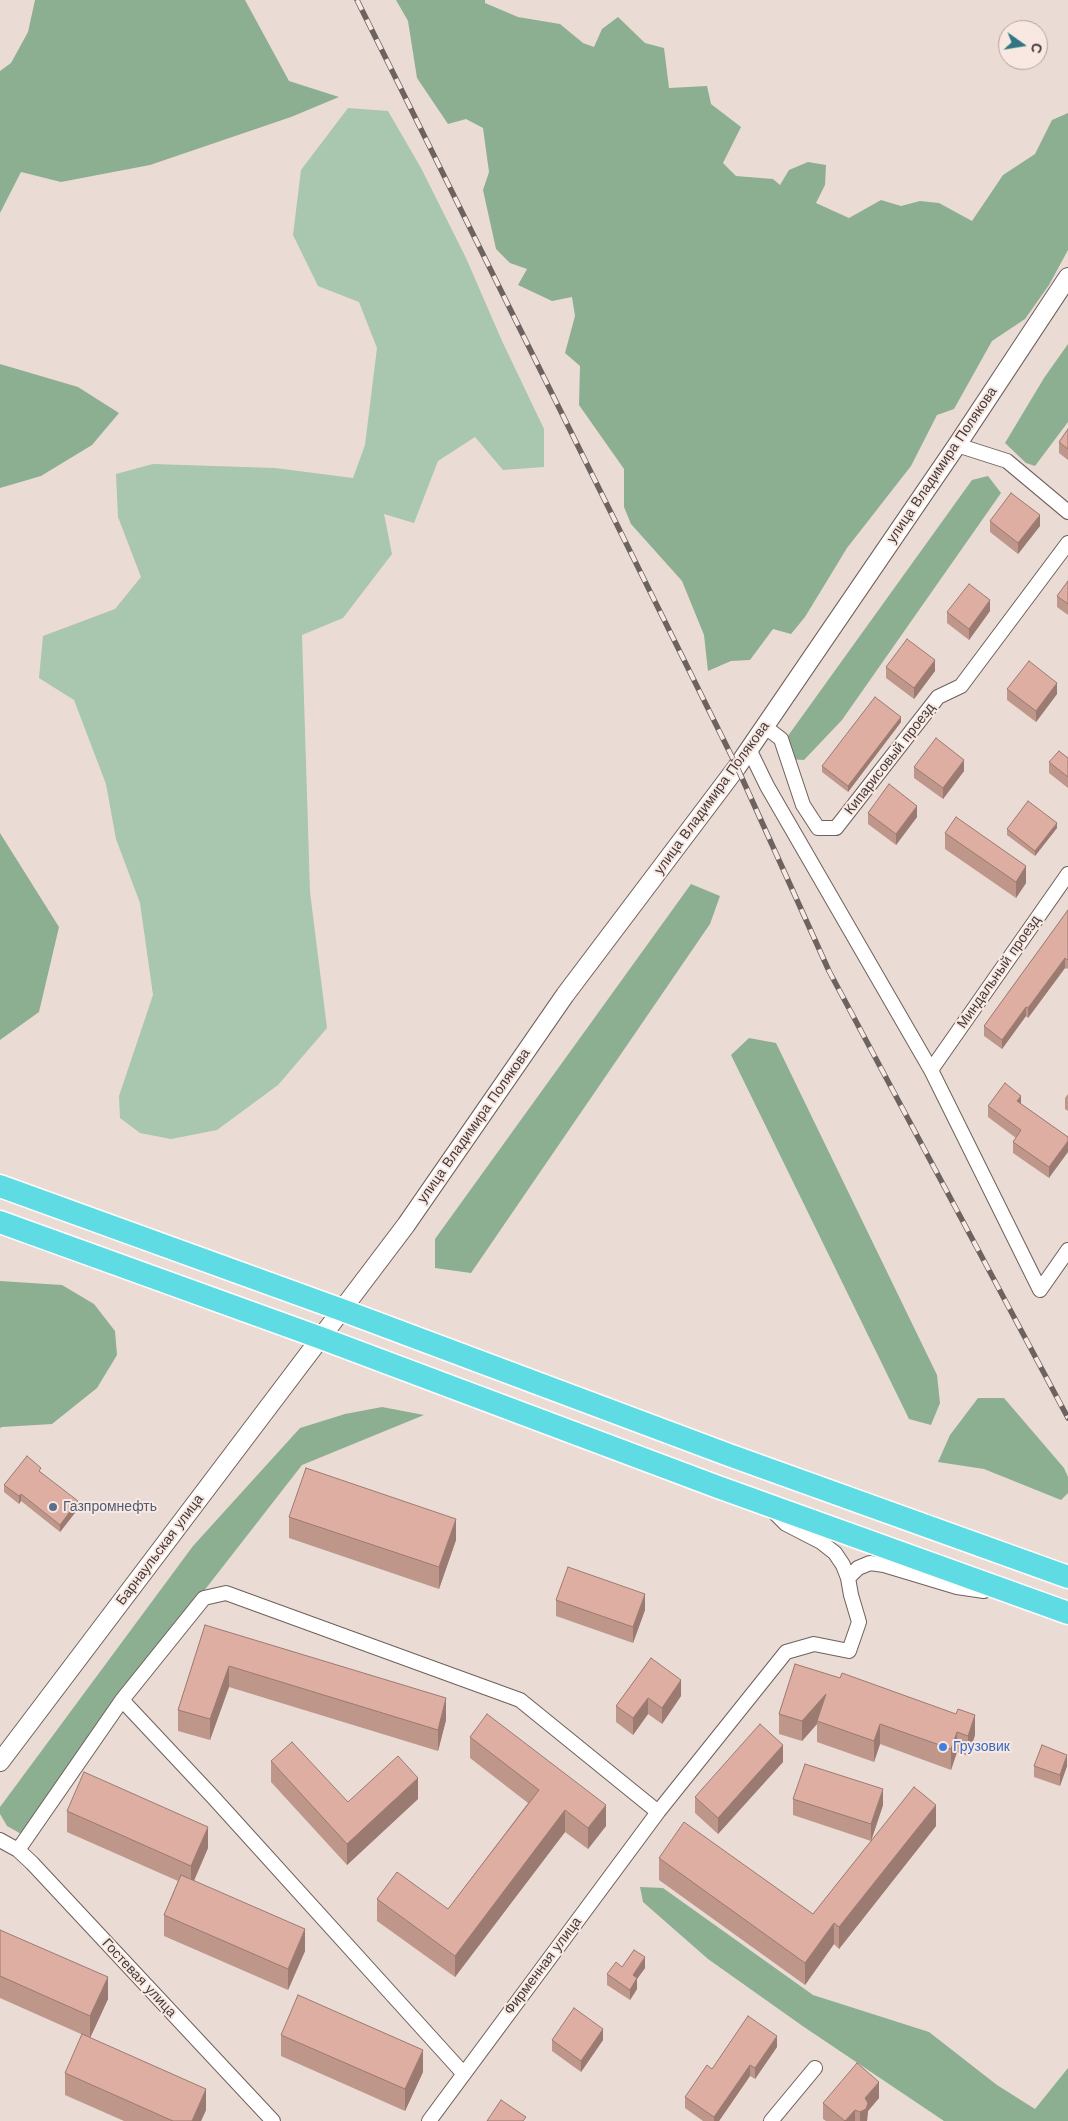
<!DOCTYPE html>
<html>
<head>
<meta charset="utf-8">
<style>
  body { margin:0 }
  #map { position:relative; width:1068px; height:2121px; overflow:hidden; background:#ebdbd5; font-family:"Work Sans",sans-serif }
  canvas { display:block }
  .north { position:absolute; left:998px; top:20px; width:50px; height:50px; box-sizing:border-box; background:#f9e8e2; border:1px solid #b0a39e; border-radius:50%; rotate:103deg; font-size:14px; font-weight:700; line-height:20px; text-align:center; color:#423b39 }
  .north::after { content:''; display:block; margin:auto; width:18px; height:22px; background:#327685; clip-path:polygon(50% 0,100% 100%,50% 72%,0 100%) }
</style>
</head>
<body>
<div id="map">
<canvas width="1068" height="2121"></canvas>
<div class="north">С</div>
</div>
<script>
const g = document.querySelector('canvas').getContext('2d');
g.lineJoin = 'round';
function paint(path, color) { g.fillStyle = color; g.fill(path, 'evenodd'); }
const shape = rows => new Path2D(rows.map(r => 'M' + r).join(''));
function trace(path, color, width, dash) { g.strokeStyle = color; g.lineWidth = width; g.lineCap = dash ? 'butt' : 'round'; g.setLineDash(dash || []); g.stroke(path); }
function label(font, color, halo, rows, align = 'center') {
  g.font = font + ' "Work Sans",sans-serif'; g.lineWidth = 4; g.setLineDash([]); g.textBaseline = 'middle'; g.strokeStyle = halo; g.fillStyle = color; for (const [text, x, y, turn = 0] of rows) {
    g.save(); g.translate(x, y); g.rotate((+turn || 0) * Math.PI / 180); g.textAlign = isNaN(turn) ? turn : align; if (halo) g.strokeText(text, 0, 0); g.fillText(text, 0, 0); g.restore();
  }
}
const green = shape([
  [348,108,388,111,421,168,466,258,502,341,544,429,544,467,503,470,475,437,438,461,414,523,384,514,392,554,343,618,302,635,310,892,327,1028,278,1085,217,1130,171,1139,140,1133,120,1118,119,1096,153,995,140,903,116,839,106,784,74,700,39,678,43,636,115,609,141,577,118,517,116,474,153,464,275,468,353,478,365,445,377,348,359,302,318,286,293,235,301,170]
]);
const forest = shape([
  [35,0,245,0,289,81,339,97,291,117,150,165,61,182,21,172,0,213,0,71,11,63,28,32],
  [396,0,485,0,485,3,518,17,560,24,583,43,594,47,602,29,618,17,645,43,664,48,669,88,707,86,711,104,741,127,723,163,736,176,773,179,780,185,789,170,808,162,826,165,825,185,816,203,849,218,881,200,901,206,920,201,939,203,972,221,1003,175,1035,154,1052,120,1068,113,1068,250,1049,285,1025,319,992,341,954,409,937,415,911,466,847,548,805,617,791,634,773,629,750,660,731,661,708,671,704,635,682,581,631,524,624,507,624,469,579,405,580,366,565,353,575,316,572,297,552,301,518,285,527,269,510,263,496,249,483,190,489,172,483,128,466,119,448,124,417,78,408,21],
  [1068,344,1068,422,1035,466,1026,463,1005,443,1044,378],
  [0,364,78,387,119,413,92,445,41,476,0,488],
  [988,476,1001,493,842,720,804,760,789,759,785,740,972,480],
  [0,833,59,927,39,1012,0,1040],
  [691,884,720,896,710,924,471,1273,435,1268,435,1239],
  [749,1038,776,1043,937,1375,940,1403,931,1425,909,1419,731,1055],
  [0,1281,62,1285,94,1304,115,1331,117,1355,97,1388,52,1424,2,1427,0,1428],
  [978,1398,1004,1398,1064,1468,1068,1477,1068,1493,1061,1500,984,1469,938,1462,950,1435],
  [382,1407,424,1415,302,1465,172,1632,23,1835,7,1826,0,1814,0,1807,193,1546,300,1428,345,1414],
  [640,1887,663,1888,813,1995,929,2032,997,2085,1035,2109,1068,2068,1068,2121,944,2121,804,2027,708,1959,643,1902]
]);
const minor = shape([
  [957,445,1007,461,1068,512],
  [764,726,781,739,803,805,818,828,836,828,938,697,961,686,1068,543],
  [749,749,767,786,931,1070,1040,1290,1068,1250],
  [931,1070,1068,874],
  [848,1578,858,1568,870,1563,884,1565,957,1587,984,1591],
  [122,1700,213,1797,463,2073],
  [0,1840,18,1850,32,1863,273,2121],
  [18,1850,122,1700,204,1598,226,1593,520,1700,658,1812,786,1652,814,1644,849,1651,859,1622,851,1595,848,1578,843,1565,835,1553,821,1542,786,1524,774,1512],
  [429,2121,658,1812],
  [771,2121,815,2068]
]);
const tertiary = shape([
  [0,1762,406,1225,565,995,737,767,957,445,1068,277]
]);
const trunk = shape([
  [0,1186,342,1310,729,1455,1068,1577],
  [0,1222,321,1338,718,1487,1068,1613]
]);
const rail = shape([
  [357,0,737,767,829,971,1068,1418]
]);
const wall = shape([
  [1068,429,1068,460,1059,453,1059,442],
  [990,521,1040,526,1018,554,990,532],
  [1068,581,1068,615,1057,607,1057,596],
  [990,611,969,640,947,623,947,612],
  [886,667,935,671,914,699,886,678],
  [1007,689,1057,694,1036,722,1007,700],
  [901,722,848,792,822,772,822,766],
  [1068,758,1068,788,1049,773,1049,762],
  [914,767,964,771,943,799,914,778],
  [868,813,917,817,896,845,868,824],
  [1057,828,1035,856,1007,835,1007,829],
  [945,833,1026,883,1016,898,945,849],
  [1068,910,1068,968,1067,969,1065,968,1028,1018,1026,1016,1002,1049,984,1036,984,1026],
  [1068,1094,1068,1111,1065,1109,1065,1098],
  [1021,1104,1068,1137,1049,1178,1013,1153,1013,1142,1016,1138,988,1117,988,1106],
  [41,1472,78,1509,60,1532,21,1501,19,1504,4,1492,4,1485],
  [289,1517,456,1540,439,1589,289,1538],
  [556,1600,645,1610,633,1643,556,1616],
  [205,1625,446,1720,438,1751,229,1687,210,1740,178,1731,178,1710],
  [651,1658,681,1696,662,1724,648,1714,633,1735,616,1722,616,1706],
  [795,1664,975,1735,968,1756,957,1752,951,1770,880,1744,874,1762,817,1742,817,1724,802,1741,779,1734,779,1714],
  [470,1737,606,1826,588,1849,565,1832,455,1977,377,1921,377,1899,448,1909,528,1803,470,1758],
  [271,1761,348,1802,418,1799,347,1865,271,1782],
  [783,1762,718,1834,695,1813,695,1797],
  [1034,1766,1067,1766,1060,1786,1034,1777],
  [793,1799,883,1805,871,1841,936,1826,839,1949,834,1944,805,1985,659,1880,659,1858,813,1914,871,1841,793,1815],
  [67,1811,208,1848,194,1881,305,1951,288,1990,164,1936,164,1915,178,1881,67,1832],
  [0,1930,108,1999,90,2038,0,1998],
  [622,1967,645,1968,637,1979,637,1989,630,2000,607,1985,607,1974],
  [281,2035,423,2072,405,2111,281,2056],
  [552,2040,603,2040,581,2072,552,2051],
  [777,2047,755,2079,750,2076,719,2121,703,2121,685,2108,685,2097,712,2069],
  [65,2073,206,2110,201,2121,124,2121,65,2095],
  [879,2098,868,2111,867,2121,826,2121,823,2119,823,2103]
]);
const shadedWall = shape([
  [1040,515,1040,526,1018,554,1018,543],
  [990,600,990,611,969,640,969,629],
  [935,660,935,671,914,699,914,688],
  [1057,683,1057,694,1036,722,1036,711],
  [901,717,901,722,848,792,848,786],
  [964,760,964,771,943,799,943,788],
  [917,806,917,817,896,845,896,834],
  [1057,823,1057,828,1035,856,1035,851],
  [1026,866,1026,883,1016,898,1016,882],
  [1065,958,1065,968,1028,1018,1028,1008],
  [1026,1007,1026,1016,1002,1049,1002,1040],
  [1021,1096,1021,1106,1017,1101],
  [1068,1141,1068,1152,1049,1178,1049,1167],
  [21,1494,21,1501,19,1504,19,1496],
  [78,1501,78,1509,60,1532,60,1525],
  [456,1519,456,1540,439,1589,439,1567],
  [645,1594,645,1610,633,1643,633,1627],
  [229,1666,229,1687,210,1740,210,1719],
  [681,1680,681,1696,662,1724,662,1708],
  [826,1694,817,1721,817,1724,802,1741,802,1721],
  [446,1698,446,1720,438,1751,438,1730],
  [648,1698,648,1714,633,1735,633,1718],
  [975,1715,975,1735,968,1756,968,1736],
  [880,1724,880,1744,874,1762,874,1741],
  [957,1732,957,1752,951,1770,951,1749],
  [783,1745,783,1762,718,1834,718,1818],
  [1067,1755,1067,1766,1060,1786,1060,1775],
  [418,1778,418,1799,347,1865,347,1844],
  [883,1789,883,1805,871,1841,871,1824],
  [606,1805,606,1826,588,1849,588,1828],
  [936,1805,936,1826,839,1949,839,1927],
  [565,1810,565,1832,455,1977,455,1956],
  [208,1827,208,1848,191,1887,191,1866],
  [834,1923,834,1944,805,1985,805,1963],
  [305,1929,305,1951,288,1990,288,1969],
  [645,1957,645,1968,637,1979,637,1989,630,2000,630,1990,633,1975],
  [108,1977,108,1999,90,2038,90,2016],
  [603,2029,603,2040,581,2072,581,2061],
  [777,2036,777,2047,755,2079,755,2068],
  [423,2050,423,2072,405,2111,405,2089],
  [750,2065,750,2076,719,2121,714,2121,714,2117],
  [879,2082,879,2098,868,2111,867,2121,860,2121,860,2112,865,2098],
  [206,2089,206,2110,201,2121,192,2121],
  [855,2110,855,2121,845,2121]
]);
const building = shape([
  [1068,429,1068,449,1059,442,1068,429],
  [1011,493,1040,515,1018,543,990,521,1011,493],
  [1068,581,1068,604,1057,596,1068,581],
  [969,584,990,600,969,629,947,612,969,584],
  [907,639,935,660,914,688,886,667,907,639],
  [1029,661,1057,683,1036,711,1007,689,1029,661],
  [875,697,901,717,848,786,822,766,875,697],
  [936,738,964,760,943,788,914,767,936,738],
  [1059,751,1068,758,1068,777,1049,762,1059,751],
  [889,784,917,806,896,834,868,813,889,784],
  [1028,801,1057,823,1035,851,1007,829,1028,801],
  [956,817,1026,866,1016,882,945,833,956,817],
  [1068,910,1068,959,1067,960,1065,958,1028,1008,1026,1007,1002,1040,984,1026,1068,910],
  [1005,1083,1021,1096,1017,1101,1068,1137,1068,1141,1049,1167,1013,1142,1021,1130,988,1106,1005,1083],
  [27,1456,41,1468,39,1471,78,1501,60,1525,21,1494,19,1496,4,1485,27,1456],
  [306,1468,456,1519,439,1567,289,1517,306,1468],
  [568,1567,645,1594,633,1627,556,1600,568,1567],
  [205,1625,446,1698,438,1730,229,1666,210,1719,178,1710,205,1625],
  [651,1658,681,1680,662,1708,648,1698,633,1718,616,1706,651,1658],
  [795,1664,840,1678,842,1673,956,1714,958,1709,975,1715,968,1736,957,1732,951,1749,880,1724,874,1741,817,1721,826,1694,802,1721,779,1714,795,1664],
  [487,1714,606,1805,588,1828,565,1810,455,1956,377,1899,397,1872,448,1909,539,1790,470,1737,487,1714],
  [760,1724,783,1745,718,1818,695,1797,760,1724],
  [292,1742,348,1802,398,1756,418,1778,347,1844,271,1761,292,1742],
  [1042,1745,1067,1755,1060,1775,1034,1766,1042,1745],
  [805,1764,883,1789,871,1824,793,1799,805,1764],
  [84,1772,208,1827,191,1866,67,1811,84,1772],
  [914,1787,936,1805,839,1927,834,1923,805,1963,659,1858,684,1822,813,1914,914,1787],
  [181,1875,305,1929,288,1969,164,1915,181,1875],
  [0,1930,108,1977,90,2016,0,1976,0,1930],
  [634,1950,645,1957,633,1975,637,1978,630,1990,607,1974,616,1962,622,1967,634,1950],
  [298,1995,423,2050,405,2089,281,2035,298,1995],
  [574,2008,603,2029,581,2061,552,2040,574,2008],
  [748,2016,777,2036,755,2068,750,2065,714,2117,685,2097,707,2065,712,2069,748,2016],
  [82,2034,206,2089,192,2121,173,2121,65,2073,82,2034],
  [857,2063,879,2082,865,2098,868,2103,866,2109,860,2112,855,2110,845,2121,823,2103,857,2063],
  [501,2100,526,2117,523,2121,487,2121,501,2100]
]);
const markers = [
  [53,1507,5,"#5c6f8a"],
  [943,1747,5,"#3f7fe0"]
];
const streetNames = [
  ["улица Владимира Полякова",942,465,-56],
  ["Кипарисовый проезд",890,759,-52],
  ["улица Владимира Полякова",712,798,-54],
  ["Миндальный проезд",999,972,-55],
  ["улица Владимира Полякова",474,1126,-55],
  ["Барнаульская улица",160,1550,-53],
  ["Фирменная улица",543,1966,-53],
  ["Гостевая улица",139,1978,47]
];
const serviceNames = [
  ["Газпромнефть",63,1507]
];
const shopNames = [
  ["Грузовик",953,1747]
];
paint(green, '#a9c6ae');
paint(forest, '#8caf92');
trace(minor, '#6e605b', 16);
trace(tertiary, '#6e605b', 20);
trace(trunk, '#fff', 25);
trace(minor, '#fff', 14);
trace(tertiary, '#fff', 18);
trace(trunk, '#5fdce3', 22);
trace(rail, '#6c6360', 5.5);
trace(rail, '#f9e8e2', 4, [11]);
paint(wall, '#be968a');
paint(shadedWall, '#9b7a71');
paint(building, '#ddaea1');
trace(building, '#9b7a71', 1);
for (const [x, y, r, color] of markers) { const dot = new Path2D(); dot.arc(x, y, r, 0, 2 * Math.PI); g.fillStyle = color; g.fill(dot); trace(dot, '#f9e8e2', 2); }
label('14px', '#423b39', '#f9e8e2', streetNames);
label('14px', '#4e5e75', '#f9e8e2', serviceNames, 'left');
label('14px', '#366cbe', '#f9e8e2', shopNames, 'left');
</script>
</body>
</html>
